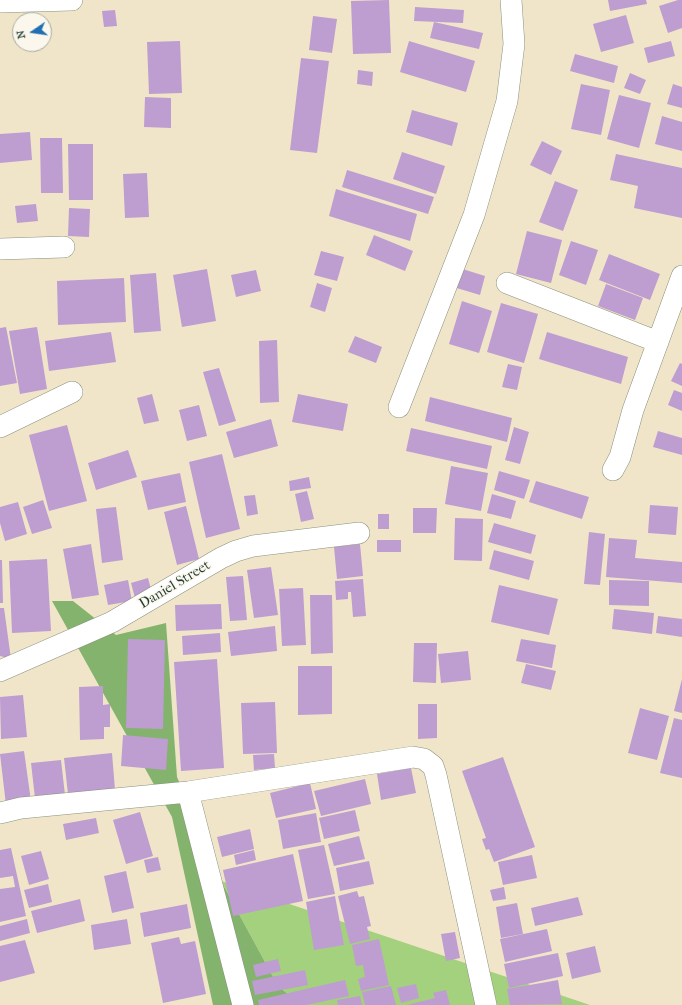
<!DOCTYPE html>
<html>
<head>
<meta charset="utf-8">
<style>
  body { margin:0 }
  #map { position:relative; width:682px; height:1005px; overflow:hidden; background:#f1e5c9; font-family:"IM FELL French Canon",serif }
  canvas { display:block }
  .north { position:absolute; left:12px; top:12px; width:40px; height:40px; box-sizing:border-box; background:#fbf7ec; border:1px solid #a3ada2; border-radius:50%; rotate:257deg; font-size:11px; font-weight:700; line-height:16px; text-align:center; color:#1f3d34 }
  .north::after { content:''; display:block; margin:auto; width:14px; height:18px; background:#1f6fb2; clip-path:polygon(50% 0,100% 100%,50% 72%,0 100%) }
</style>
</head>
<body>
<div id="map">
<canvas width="682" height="1005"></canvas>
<div class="north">N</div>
</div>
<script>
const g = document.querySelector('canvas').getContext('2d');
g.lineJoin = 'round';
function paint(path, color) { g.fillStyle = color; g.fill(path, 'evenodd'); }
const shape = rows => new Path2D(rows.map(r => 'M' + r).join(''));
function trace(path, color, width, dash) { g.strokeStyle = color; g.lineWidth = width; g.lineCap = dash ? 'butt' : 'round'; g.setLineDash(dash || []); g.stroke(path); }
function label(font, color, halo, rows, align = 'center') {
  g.font = font + ' "IM FELL French Canon",serif'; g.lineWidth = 3; g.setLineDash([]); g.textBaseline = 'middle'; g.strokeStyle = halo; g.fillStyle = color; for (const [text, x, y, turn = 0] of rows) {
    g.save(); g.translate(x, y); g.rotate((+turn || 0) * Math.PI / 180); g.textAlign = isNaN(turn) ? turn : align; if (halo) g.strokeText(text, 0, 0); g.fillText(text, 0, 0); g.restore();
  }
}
const green = shape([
  [221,881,590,1005,301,1005,278,986]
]);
const forest = shape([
  [52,601,73,601,116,635,166,623,177,777,221,881,278,986,301,1005,213,1005,172,817]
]);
const building = shape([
  [389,0,391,53,353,54,351,1],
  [608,0,646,0,647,4,610,11],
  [678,0,682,0,682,28,668,33,659,6],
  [415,7,464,10,463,23,414,21],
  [115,10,117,26,104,27,102,11],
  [626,15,634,43,601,52,593,24],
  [313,16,337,19,332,53,309,50],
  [434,22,483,33,479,49,430,38],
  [180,41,182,93,149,94,147,42],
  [409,41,475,61,466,92,400,72],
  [671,41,675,56,648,63,644,48],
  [575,54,618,66,614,83,570,71],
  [301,58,329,61,317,153,290,150],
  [358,70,373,72,372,86,357,84],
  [630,73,646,80,640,94,624,88],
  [581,84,610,90,601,135,571,129],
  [673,84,682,87,682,108,667,104],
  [619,95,651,103,639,148,607,139],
  [145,97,171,98,171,128,144,127],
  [412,110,458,123,452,146,406,132],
  [662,116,682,122,682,151,655,144],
  [30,132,32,160,0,163,0,134],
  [40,138,62,138,63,193,41,193],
  [542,141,562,151,551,175,530,165],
  [68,144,93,144,93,200,69,200],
  [402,152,445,166,436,194,393,179],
  [616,154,682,168,682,218,634,208,638,186,610,180],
  [347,170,434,197,428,214,342,187],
  [147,173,149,217,125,218,123,174],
  [555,181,578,190,563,231,539,222],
  [336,189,417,214,410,241,329,216],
  [36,204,38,221,17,223,15,206],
  [69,208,90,209,89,237,68,236],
  [527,231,562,240,551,283,516,274],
  [374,235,413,251,405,271,366,255],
  [571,241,598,250,586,285,559,275],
  [321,251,344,257,337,281,314,275],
  [609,254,660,274,650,300,599,280],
  [456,267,485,276,480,295,450,286],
  [207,269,216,321,182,327,173,275],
  [256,270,261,291,236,297,231,275],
  [156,273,161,331,134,333,130,275],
  [124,278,126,322,58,325,57,281],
  [317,283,332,288,325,312,310,307],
  [606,284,643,298,635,320,598,306],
  [462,301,492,311,479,353,449,344],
  [501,303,538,314,524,363,487,352],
  [6,327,17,383,0,386,0,328],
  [37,327,47,389,20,394,9,331],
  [111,332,116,362,49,371,45,341],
  [547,332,628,357,621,384,539,359],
  [355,336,382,347,376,363,348,352],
  [277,340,279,402,260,403,259,341],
  [680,363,682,364,682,386,671,381],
  [508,364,522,367,517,390,502,387],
  [219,368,236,421,219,426,203,372],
  [674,390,682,393,682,411,668,405],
  [152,394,159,421,144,424,137,398],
  [298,394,348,404,343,431,292,422],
  [430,397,512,418,507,442,425,421],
  [199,405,207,436,187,441,179,410],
  [271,419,278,446,234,458,226,432],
  [67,425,87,501,49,511,29,435],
  [514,427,529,432,520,464,505,460],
  [411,428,492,446,487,469,406,451],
  [658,431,682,438,682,455,653,447],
  [128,450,137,477,96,490,88,463],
  [222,454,240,529,206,538,189,462],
  [451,466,488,473,481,511,445,504],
  [499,471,530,480,524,499,494,490],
  [180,473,186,502,148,510,141,481],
  [309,477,311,488,290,491,289,481],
  [536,481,589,497,582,519,529,502],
  [307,491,314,519,301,522,295,494],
  [492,494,516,501,511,519,487,513],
  [255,495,258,514,247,516,244,496],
  [43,500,52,528,32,534,23,507],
  [18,502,27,534,5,541,0,523,0,507],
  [650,505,678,507,676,535,648,533],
  [186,506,199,559,177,565,164,512],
  [116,507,123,560,102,563,96,509],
  [413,508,437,508,436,533,413,533],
  [378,514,389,514,389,529,378,529],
  [455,518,483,519,482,561,454,560],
  [494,523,536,535,531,554,488,542],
  [589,532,605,534,600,585,584,584],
  [609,538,637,540,635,558,682,562,682,583,606,577],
  [377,540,401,540,401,552,377,552],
  [91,544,99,595,72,599,63,549],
  [360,544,363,576,337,579,334,547],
  [494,550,534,561,529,580,489,569],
  [47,559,51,631,12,633,9,561],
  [0,560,2,560,3,603,0,603],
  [271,567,278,615,254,618,247,570],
  [243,576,247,620,230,621,226,577],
  [148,578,152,593,135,598,131,583],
  [363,579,366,616,353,617,351,592,348,592,348,599,336,600,335,581],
  [128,580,132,601,108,605,104,585],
  [609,580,649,581,649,606,609,605],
  [499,585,558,599,549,635,491,622],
  [303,588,306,645,282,646,279,589],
  [310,595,332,595,333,653,311,654],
  [221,604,222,629,176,631,175,605],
  [0,608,4,608,11,659,0,656],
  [614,609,654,613,652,634,612,629],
  [658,616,682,619,682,637,656,633],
  [275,626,277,651,231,656,228,632],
  [220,633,221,652,183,655,182,636],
  [128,639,165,640,163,729,126,728],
  [521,639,556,645,552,668,516,661],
  [414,643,437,643,436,683,413,682],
  [468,651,471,680,441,683,438,654],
  [217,659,224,768,181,771,174,662],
  [526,664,556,671,551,690,521,683],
  [298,666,332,666,332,714,298,715],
  [682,679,682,713,674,711],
  [103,686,103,705,110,704,110,727,104,727,104,739,80,740,79,687],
  [23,695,27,737,1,739,0,697],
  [275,702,277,753,243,754,241,703],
  [418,704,437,704,437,738,418,739],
  [640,708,669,716,657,760,628,753],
  [674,718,682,720,682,778,660,773],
  [123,735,168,739,166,770,121,766],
  [24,751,31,801,6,805,0,754],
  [112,753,115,790,68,794,64,758],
  [274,754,275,768,254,770,253,755],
  [503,757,535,847,494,862,489,849,486,850,482,839,486,838,462,771],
  [61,760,65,795,35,798,31,763],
  [411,768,416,793,381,800,377,774],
  [365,779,371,804,321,816,314,791],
  [310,783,316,809,276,818,270,793],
  [355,810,360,831,324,839,319,818],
  [140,812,153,856,126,864,113,820],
  [316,813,321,842,283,849,278,820],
  [96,818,99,833,66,840,63,824],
  [250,829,254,849,222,857,217,837],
  [359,836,365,859,334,866,328,844],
  [324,845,335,894,308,899,298,850],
  [11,848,26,916,0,922,0,889,15,887,13,876,0,878,0,850],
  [254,850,256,860,236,865,234,855],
  [41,851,49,879,29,885,21,856],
  [293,854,303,901,233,916,223,870],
  [532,855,537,878,503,885,498,862],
  [158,857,161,870,147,873,144,860],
  [369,861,374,884,340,891,336,868],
  [126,871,134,908,112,913,104,876],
  [48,884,52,902,29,908,24,890],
  [504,887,506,899,493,901,490,890],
  [357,891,359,897,364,896,371,926,367,927,370,939,350,944,338,896],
  [335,896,344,945,314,950,306,902],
  [578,897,583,915,535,926,531,908],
  [80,899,85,921,37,933,31,911],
  [517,903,523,934,501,938,496,907],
  [187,904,191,928,144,937,140,913],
  [27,919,30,933,0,941,0,926],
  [127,919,131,944,94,950,91,925],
  [547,929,552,951,505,962,500,939],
  [455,932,460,958,446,961,441,934],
  [179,937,181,944,195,941,206,994,163,1003,151,943],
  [379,939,389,985,361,991,358,979,365,977,363,965,356,966,352,945],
  [25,940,35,973,0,982,0,946],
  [595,946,601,972,572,979,566,953],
  [558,953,563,976,509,988,504,964],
  [278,959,281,971,256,977,253,965],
  [305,970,308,985,255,995,252,981],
  [345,980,349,996,306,1005,259,1005,258,1000],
  [558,980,562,1004,510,1005,507,989],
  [416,984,419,998,401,1003,397,988],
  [391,986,396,1005,365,1005,362,992],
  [446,990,450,1005,407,1005,435,998,433,993],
  [360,996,362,1005,338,1005,337,1000]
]);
const minor = shape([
  [0,2,72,0],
  [0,249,64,247],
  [507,283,658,342],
  [399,407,474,215,507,101,514,44,511,0],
  [0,427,72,392],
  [613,470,620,457,633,410,682,276],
  [0,671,112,622,221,558,236,551,253,546,359,533],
  [188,792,243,1005],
  [0,813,21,808,188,792,413,757,424,759,433,766,436,775,486,1005]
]);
const streetNames = [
  ["Daniel Street",175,585,-31]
];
paint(green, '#a4d17e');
paint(forest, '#83b36d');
paint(building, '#be9dd1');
trace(minor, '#88917e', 22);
trace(minor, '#fff', 21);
label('14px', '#1f3d34', '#fbf7ec', streetNames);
</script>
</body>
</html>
